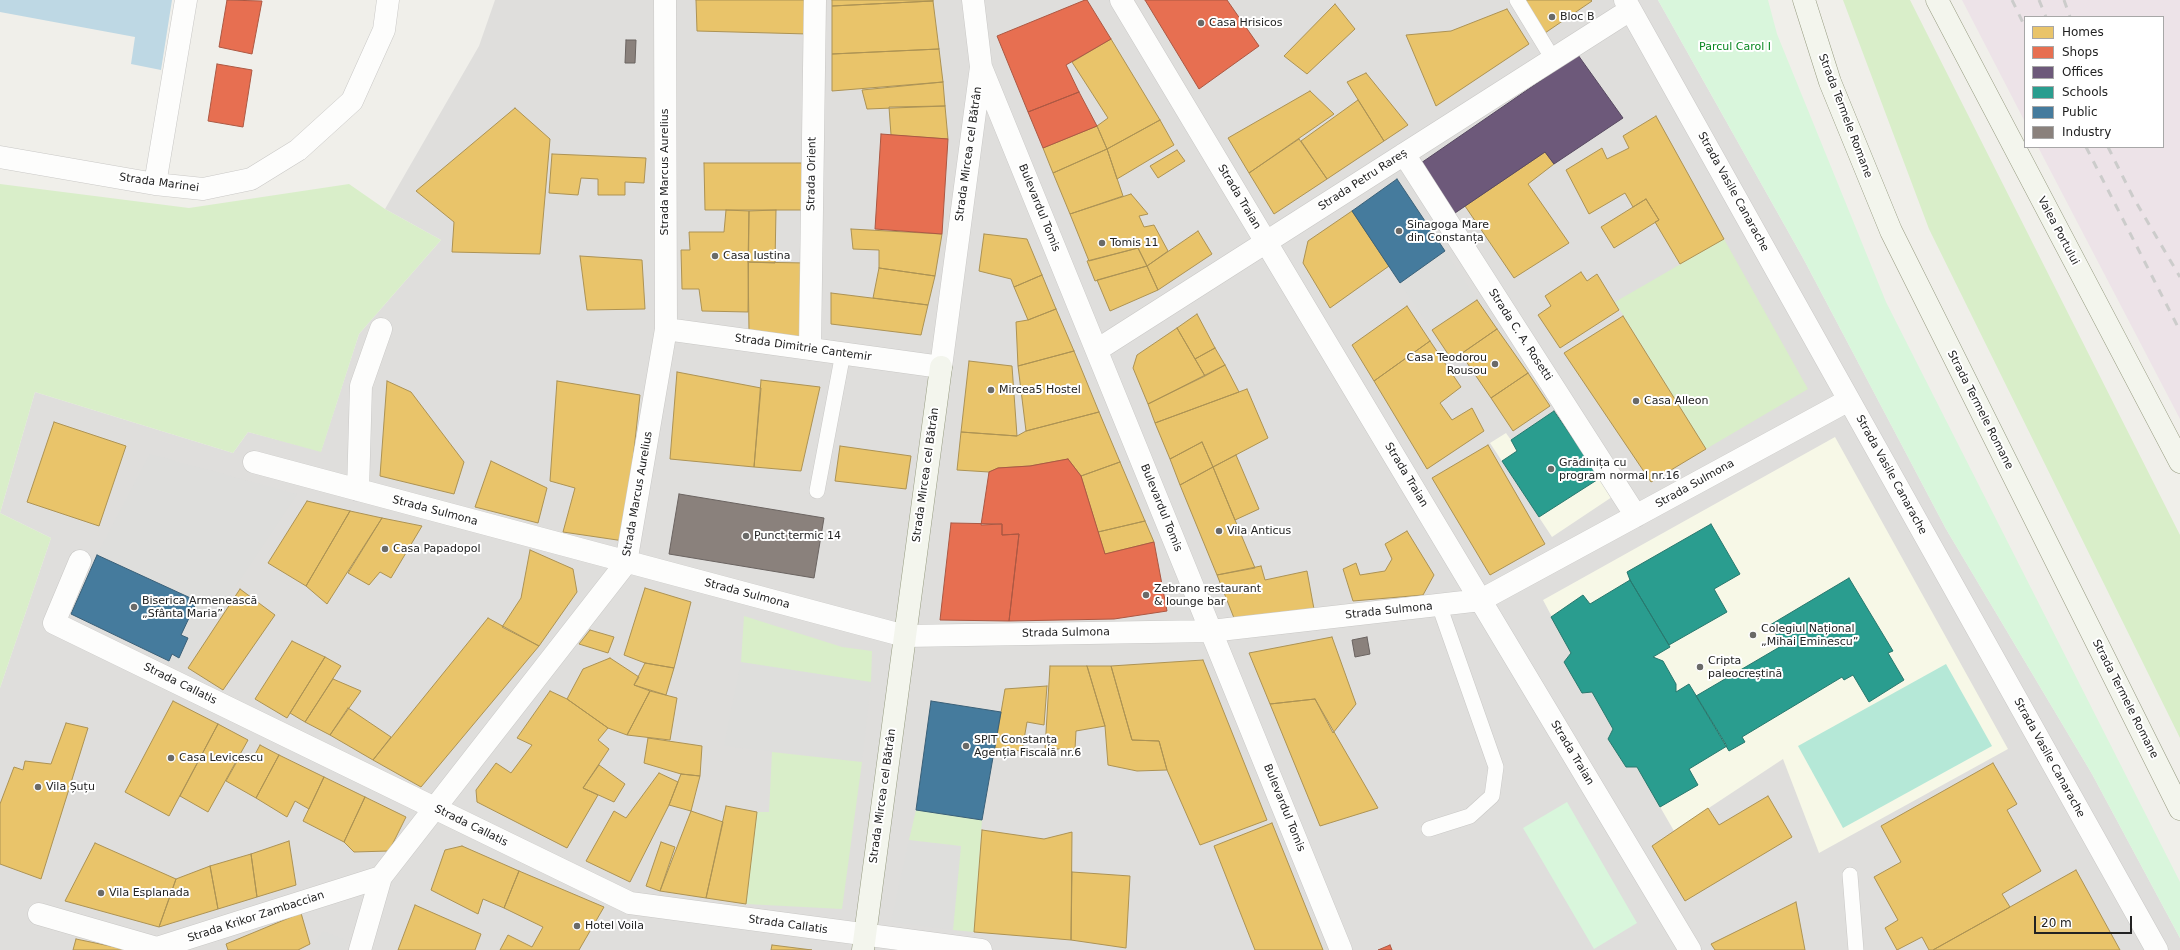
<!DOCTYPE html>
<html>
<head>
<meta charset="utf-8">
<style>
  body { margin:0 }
  #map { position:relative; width:2180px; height:950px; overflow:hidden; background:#f0efea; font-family:"DejaVu Sans",sans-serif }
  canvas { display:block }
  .legend { position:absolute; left:2024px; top:16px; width:140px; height:132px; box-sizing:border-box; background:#fff; border:1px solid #a7a7a7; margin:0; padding:5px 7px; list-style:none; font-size:12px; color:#222 }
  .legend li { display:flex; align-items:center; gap:8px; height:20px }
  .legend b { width:20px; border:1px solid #a7a7a7 }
  .scale { position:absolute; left:2034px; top:916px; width:98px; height:18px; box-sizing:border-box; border:2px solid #222; border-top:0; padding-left:5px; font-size:12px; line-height:14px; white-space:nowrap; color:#222; -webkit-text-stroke:3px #fff; paint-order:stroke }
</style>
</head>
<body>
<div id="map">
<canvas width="2180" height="950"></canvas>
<ul class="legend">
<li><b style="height:11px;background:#e9c46a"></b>Homes</li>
<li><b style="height:11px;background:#e76f51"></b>Shops</li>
<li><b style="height:11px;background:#6d597a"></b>Offices</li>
<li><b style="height:11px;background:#2a9d8f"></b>Schools</li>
<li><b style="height:11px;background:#457b9d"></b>Public</li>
<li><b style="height:11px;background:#8a817c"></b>Industry</li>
</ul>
<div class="scale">20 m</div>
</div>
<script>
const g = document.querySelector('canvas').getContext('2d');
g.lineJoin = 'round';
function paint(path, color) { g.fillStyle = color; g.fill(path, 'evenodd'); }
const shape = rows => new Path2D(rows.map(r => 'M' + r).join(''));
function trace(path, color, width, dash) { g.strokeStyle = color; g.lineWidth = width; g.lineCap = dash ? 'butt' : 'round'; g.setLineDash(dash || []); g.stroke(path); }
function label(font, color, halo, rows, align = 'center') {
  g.font = font + ' "DejaVu Sans",sans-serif'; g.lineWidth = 4; g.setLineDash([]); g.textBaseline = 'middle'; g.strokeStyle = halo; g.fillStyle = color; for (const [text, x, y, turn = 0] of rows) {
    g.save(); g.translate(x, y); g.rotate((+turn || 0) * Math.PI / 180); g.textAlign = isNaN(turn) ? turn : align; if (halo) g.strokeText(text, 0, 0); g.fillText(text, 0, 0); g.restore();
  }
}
const residential = shape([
  [495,0,1658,0,1803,258,1946,529,2092,774,2180,938,2180,950,0,950,0,688,51,538,0,513,35,392,233,453,248,432,321,451,359,334,441,240,385,209,479,46]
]);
const industrial = shape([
  [1962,0,2180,0,2180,419,2038,147,2163,147,2163,17,2025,17,2025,122]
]);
const education = shape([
  [1554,411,1612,497,1552,537,1490,443,1506,433,1511,440],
  [1835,437,2008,749,1819,853,1783,759,1674,831,1637,767,1626,767,1608,739,1613,729,1592,692,1582,693,1564,662,1571,653,1543,600]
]);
const religious = shape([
  [1397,179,1477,300,1432,330,1396,277],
  [150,454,297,494,181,668,71,614,97,555],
  [741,662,871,682,862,762,724,746],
  [909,840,961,846,953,930,891,922],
  [323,931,348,941,345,950,310,950]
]);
const grass = shape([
  [1843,0,1910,0,2180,535,2180,738,1929,229],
  [0,184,189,208,349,184,385,209,441,240,359,334,321,452,248,432,233,453,35,392,0,513,51,538,0,688],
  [1724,239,1808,389,1706,449,1615,302],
  [744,616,842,647,872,651,871,682,741,662],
  [772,752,862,762,842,909,746,904,757,812,769,812],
  [916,810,982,820,974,932,953,930,961,846,909,840]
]);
const park = shape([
  [1658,0,1768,0,1777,34,1886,302,2180,882,2180,938,2092,774,1946,529,1803,258],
  [1567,802,1637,923,1594,949,1523,828]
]);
const pitch = shape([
  [1946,664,1992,746,1843,828,1798,746]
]);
const water = shape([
  [0,0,172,0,161,70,131,64,135,37,0,12]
]);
const homes = shape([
  [696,0,808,0,808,34,697,31,696,0],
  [832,0,933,0,933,1,832,6,832,0],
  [1525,0,1591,0,1592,1,1545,33,1525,0],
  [933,1,939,49,832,54,832,6,933,1],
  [1335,4,1355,29,1307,74,1284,56,1335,4],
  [1507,9,1529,44,1436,106,1406,35,1451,31,1507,9],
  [1111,39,1160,120,1107,149,1097,126,1108,118,1072,62,1111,39],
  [939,49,943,82,832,91,832,54,939,49],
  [1366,73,1408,125,1384,141,1347,82,1366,73],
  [943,82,945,106,867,109,862,90,943,82],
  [1310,91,1334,114,1249,173,1228,138,1310,91],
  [1358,100,1384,141,1327,179,1301,141,1358,100],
  [945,106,948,139,891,135,889,107,945,106],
  [515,108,550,139,540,254,452,252,454,222,416,191,515,108],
  [1656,116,1724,239,1680,264,1655,222,1659,220,1646,199,1633,207,1625,193,1589,214,1566,170,1602,148,1607,159,1629,148,1623,136,1656,116],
  [1160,120,1174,145,1117,179,1107,149,1160,120],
  [1097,126,1107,149,1053,173,1043,148,1097,126],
  [1299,139,1327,179,1274,214,1249,173,1299,139],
  [1107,149,1123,196,1070,214,1053,173,1107,149],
  [1177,150,1185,161,1158,178,1150,166,1177,150],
  [1545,152,1554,164,1528,184,1569,243,1514,278,1465,206,1545,152],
  [552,154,646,158,644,183,625,182,625,195,598,195,598,179,581,178,578,195,549,193,552,154],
  [704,163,805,163,805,210,705,210,704,163],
  [1131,194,1148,214,1139,216,1144,227,1154,225,1168,251,1147,266,1138,248,1089,261,1070,214,1131,194],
  [1646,199,1659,220,1614,248,1601,227,1646,199],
  [726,210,749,211,748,312,702,311,699,289,682,289,681,250,690,250,689,232,724,232,726,210],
  [776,210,775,263,748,262,749,211,776,210],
  [1352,211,1389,266,1330,308,1303,263,1308,241,1352,211],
  [851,229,942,234,935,276,879,268,879,250,853,249,851,229],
  [1198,231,1212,254,1158,290,1147,266,1198,231],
  [984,234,1027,239,1042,275,1014,287,1011,279,979,271,984,234],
  [1138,248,1147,266,1095,281,1087,261,1138,248],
  [580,256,642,260,645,309,587,310,580,256],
  [748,262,806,263,802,337,749,331,748,262],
  [1147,266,1158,290,1110,311,1097,280,1147,266],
  [879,268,935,276,928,305,873,298,879,268],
  [1581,272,1587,281,1597,274,1619,310,1560,348,1538,315,1551,306,1545,296,1581,272],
  [1042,275,1056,309,1028,320,1014,287,1042,275],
  [831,293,928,305,921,335,831,324,831,293],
  [1477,300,1497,329,1452,360,1432,330,1477,300],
  [1407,306,1430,341,1374,381,1352,345,1407,306],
  [1056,309,1074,351,1018,366,1016,322,1028,320,1056,309],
  [1197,314,1215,348,1195,359,1177,328,1197,314],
  [1623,316,1706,449,1651,482,1564,353,1623,316],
  [1177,328,1205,376,1148,404,1133,368,1137,355,1177,328],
  [1497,329,1528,373,1491,398,1461,354,1497,329],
  [1430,341,1461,387,1440,403,1452,420,1472,408,1484,431,1427,469,1374,381,1430,341],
  [1215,348,1225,365,1205,376,1195,359,1215,348],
  [1074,351,1099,412,1026,431,1018,366,1074,351],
  [969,361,1012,366,1017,436,961,432,969,361],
  [1225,365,1239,392,1155,423,1148,404,1225,365],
  [677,372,761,388,754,467,670,459,677,372],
  [1528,373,1550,406,1513,431,1491,398,1528,373],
  [761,380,820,387,801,471,754,467,761,380],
  [387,381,411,392,464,462,454,494,380,476,387,381],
  [557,381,640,395,624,541,563,532,575,488,550,481,557,381],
  [1247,389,1268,438,1213,467,1202,442,1170,459,1155,423,1247,389],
  [1099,412,1120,462,1081,476,1068,459,1030,466,998,468,989,472,957,470,961,432,1017,436,1026,431,1099,412],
  [54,422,126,446,99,526,27,502,54,422],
  [1202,442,1213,467,1180,485,1170,459,1202,442],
  [1488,445,1545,544,1490,575,1432,478,1488,445],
  [840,446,911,456,906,489,835,481,840,446],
  [1236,455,1259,509,1235,520,1213,467,1236,455],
  [491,461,547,488,538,523,475,507,491,461],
  [1120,462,1145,521,1098,532,1081,476,1120,462],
  [1213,467,1235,520,1255,568,1217,575,1180,485,1213,467],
  [307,501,350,511,306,586,268,563,307,501],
  [350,511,382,518,327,604,306,586,350,511],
  [382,518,422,526,391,578,380,572,369,585,348,573,382,518],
  [1145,521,1154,542,1105,554,1098,532,1145,521],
  [1407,531,1434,575,1423,595,1353,601,1343,569,1356,563,1360,575,1385,571,1392,559,1385,544,1407,531],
  [530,550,573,569,577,592,539,646,502,627,521,598,530,550],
  [1261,566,1265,580,1307,571,1314,609,1234,618,1217,575,1261,566],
  [645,588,691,602,674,668,645,663,624,655,645,588],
  [240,589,275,615,223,690,188,668,240,589],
  [488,618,539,646,421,787,373,760,488,618],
  [590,630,614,637,608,653,579,644,590,630],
  [1332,637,1356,704,1333,733,1315,699,1270,704,1249,653,1332,637],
  [292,641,325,657,287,718,255,699,292,641],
  [325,657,341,666,305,722,290,713,325,657],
  [610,658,639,677,634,685,650,691,627,735,608,728,567,699,583,669,610,658],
  [1203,660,1267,820,1200,845,1167,770,1159,741,1132,740,1111,666,1203,660],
  [645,663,674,668,666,695,634,685,645,663],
  [1050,666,1087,666,1105,726,1076,731,1075,749,1045,749,1050,666],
  [1087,666,1111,666,1132,740,1159,741,1167,770,1137,771,1108,765,1105,726,1087,666],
  [333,679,361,691,330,735,305,722,333,679],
  [1047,686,1044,725,1027,722,1022,751,995,748,1005,689,1047,686],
  [550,691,567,699,608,728,598,740,609,749,583,788,598,795,567,848,477,802,476,790,496,763,511,773,532,745,517,738,550,691],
  [650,691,677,698,670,740,627,735,650,691],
  [1315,699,1378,808,1320,826,1270,704,1315,699],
  [173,701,218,724,169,816,125,792,173,701],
  [348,708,391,737,373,760,330,735,348,708],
  [66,723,88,728,41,879,0,864,0,804,14,767,23,770,25,761,51,764,66,723],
  [218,724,248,740,208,812,180,796,218,724],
  [648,738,702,746,700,776,681,774,644,763,648,738],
  [260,745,279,755,256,798,226,781,240,756,251,762,260,745],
  [279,755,324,777,309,809,295,801,287,817,256,798,279,755],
  [1993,763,2017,804,2007,810,2041,871,2002,894,2010,907,1933,950,1929,950,1922,937,1897,950,1885,928,1898,920,1874,877,1901,862,1881,826,1993,763],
  [599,765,625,784,614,802,583,788,599,765],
  [659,773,678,782,669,805,630,882,586,861,614,811,626,818,659,773],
  [681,774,700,776,691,811,669,805,681,774],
  [324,777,365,797,344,842,303,821,324,777],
  [1768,796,1792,837,1685,901,1652,846,1708,808,1719,825,1768,796],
  [365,797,406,817,389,851,354,852,344,842,365,797],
  [726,806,757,812,746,904,706,898,726,806],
  [691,811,723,822,706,898,660,891,691,811],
  [1272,823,1323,950,1255,950,1214,846,1272,823],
  [982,830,1044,839,1072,832,1071,940,974,932,982,830],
  [289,841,296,885,257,897,251,854,289,841],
  [661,842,675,847,660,891,646,886,661,842],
  [95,843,176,879,159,927,65,901,95,843],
  [462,846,519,871,504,908,483,899,478,914,431,890,445,850,462,846],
  [251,854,257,897,218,909,210,866,251,854],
  [210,866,218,909,159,927,176,879,210,866],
  [2076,870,2120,950,1933,950,2010,907,2076,870],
  [519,871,604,907,579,950,500,950,508,935,532,947,543,927,504,908,519,871],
  [1072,872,1130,876,1126,948,1071,940,1072,872],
  [1796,902,1805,950,1715,950,1711,944,1796,902],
  [415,905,481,934,475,950,398,950,415,905],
  [301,913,310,944,298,950,228,950,226,944,301,913],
  [76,939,129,950,73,950,76,939],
  [772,945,812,950,771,950,772,945]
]);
const shops = shape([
  [227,0,262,1,252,54,219,47,227,0],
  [1085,0,1087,0,1111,39,1066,65,1079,92,1028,112,997,36,1085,0],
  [1145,0,1227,0,1259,46,1199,89,1145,0],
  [217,64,252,70,243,127,208,121,217,64],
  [1079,92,1097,126,1043,148,1028,112,1079,92],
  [881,134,948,139,942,234,875,229,881,134],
  [1068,459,1081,476,1105,554,1154,542,1167,611,1114,619,1009,621,1019,534,1002,535,1002,524,981,525,989,472,998,468,1030,466,1068,459],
  [951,523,1002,524,1002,535,1019,534,1009,621,940,620,951,523],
  [1390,945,1392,950,1378,950,1390,945]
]);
const offices = shape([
  [1578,55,1623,118,1554,164,1545,152,1455,213,1421,163,1578,55]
]);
const schools = shape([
  [1554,411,1600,478,1539,517,1502,461,1517,451,1511,440,1554,411],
  [1711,524,1740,574,1714,589,1727,612,1669,645,1630,580,1627,572,1711,524],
  [1849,578,1893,651,1888,653,1904,680,1869,702,1853,675,1844,680,1842,677,1742,737,1745,742,1729,751,1696,696,1783,645,1770,625,1849,578],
  [1630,580,1670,647,1653,657,1663,661,1676,684,1676,692,1689,684,1727,746,1689,769,1698,785,1660,807,1637,767,1626,767,1608,739,1613,729,1592,692,1582,693,1564,662,1571,653,1551,617,1583,595,1590,604,1630,580]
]);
const public = shape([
  [1397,179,1445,251,1400,283,1352,211,1397,179],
  [97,555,197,601,181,635,188,638,179,658,172,654,169,661,71,614,97,555],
  [931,701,1001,712,982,820,916,810,931,701]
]);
const industry = shape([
  [626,40,636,40,635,63,625,63,626,40],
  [679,494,824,518,814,578,669,554,679,494],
  [1367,637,1370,654,1355,657,1352,640,1367,637]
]);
const lane = shape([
  [1517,0,1553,59],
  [817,491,843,353],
  [1429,829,1470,816,1492,796,1496,767,1439,605],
  [1850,875,1856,950]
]);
const street = shape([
  [1121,0,1690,950],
  [1625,0,2157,950],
  [981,67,1341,950],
  [1404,154,1636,516],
  [0,157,155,184,203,189,251,179,298,150,352,101,384,30,388,0],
  [155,184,186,0],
  [666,329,941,367,981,67,973,0],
  [810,348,815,0],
  [1097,350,1630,10],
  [254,462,905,636,1211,631,1481,600,1849,400],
  [358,490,361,386,381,329],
  [80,561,54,623,630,903,981,950],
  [39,914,157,948,381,877],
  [360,950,381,877,626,563,666,329,665,0]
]);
const secondary = shape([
  [1804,0,1830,82,1891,231,2180,809],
  [1937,0,2180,462],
  [863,950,941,367]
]);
const rail = shape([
  [2012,0,2025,27],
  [2039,0,2046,17],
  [2064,0,2070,17],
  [2086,147,2180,331],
  [2108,147,2133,197,2180,277]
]);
const markers = [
  [1552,17,4,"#6a6a68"],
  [1201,23,4,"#6a6a68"],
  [1399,231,4,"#6a6a68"],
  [1102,243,4,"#6a6a68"],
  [715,256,4,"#6a6a68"],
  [1495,364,4,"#6a6a68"],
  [991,390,4,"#6a6a68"],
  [1636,401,4,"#6a6a68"],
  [1551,469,4,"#6a6a68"],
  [1219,531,4,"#6a6a68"],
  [746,536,4,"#6a6a68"],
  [385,549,4,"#6a6a68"],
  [1146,595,4,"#6a6a68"],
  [134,607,4,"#6a6a68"],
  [1753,635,4,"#6a6a68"],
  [1700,667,4,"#6a6a68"],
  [966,746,4,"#6a6a68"],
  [171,758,4,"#6a6a68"],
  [38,787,4,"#6a6a68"],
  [101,893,4,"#6a6a68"],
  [577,926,4,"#6a6a68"]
];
const poiNames = [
  ["Bloc B",1560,17],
  ["Casa Hrisicos",1209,23],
  ["Sinagoga Mare",1407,225],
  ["din Constanța",1407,238],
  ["Tomis 11",1110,243],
  ["Casa Iustina",723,256],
  ["Casa Teodorou",1487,358,"right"],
  ["Rousou",1487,371,"right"],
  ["Mircea5 Hostel",999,390],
  ["Casa Alleon",1644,401],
  ["Grădinița cu",1559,463],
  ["program normal nr.16",1559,476],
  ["Vila Anticus",1227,531],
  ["Punct termic 14",754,536],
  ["Casa Papadopol",393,549],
  ["Zebrano restaurant",1154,589],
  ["& lounge bar",1154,602],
  ["Biserica Armenească",142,601],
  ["„Sfânta Maria”",142,614],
  ["Colegiul Național",1761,629],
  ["„Mihai Eminescu”",1761,642],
  ["Cripta",1708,661],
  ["paleocreștină",1708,674],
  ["SPIT Constanța",974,740],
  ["Agenția Fiscală nr.6",974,753],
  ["Casa Levicescu",179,758],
  ["Vila Șuțu",46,787],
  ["Vila Esplanada",109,893],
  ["Hotel Voila",585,926]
];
const parkNames = [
  ["Parcul Carol I",1735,47]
];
const streetNames = [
  ["Strada Termele Romane",1845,116,69],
  ["Strada Mircea cel Bătrân",969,154,-82],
  ["Strada Marcus Aurelius",665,172,-90],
  ["Strada Orient",812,174,-89],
  ["Strada Petru Rareș",1363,180,-33],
  ["Strada Marinei",159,183,8],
  ["Strada Vasile Canarache",1733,192,61],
  ["Strada Traian",1239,197,59],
  ["Bulevardul Tomis",1039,208,68],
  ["Valea Portului",2058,231,62],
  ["Strada C. A. Rosetti",1520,335,57],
  ["Strada Dimitrie Cantemir",803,348,8],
  ["Strada Termele Romane",1980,410,63],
  ["Strada Mircea cel Bătrân",926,475,-82],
  ["Strada Traian",1406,475,59],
  ["Strada Vasile Canarache",1891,475,61],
  ["Strada Sulmona",1695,484,-29],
  ["Strada Marcus Aurelius",638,494,-80],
  ["Bulevardul Tomis",1161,508,68],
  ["Strada Sulmona",435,511,15],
  ["Strada Sulmona",747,594,15],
  ["Strada Sulmona",1389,611,-6],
  ["Strada Sulmona",1066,633,-1],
  ["Strada Callatis",180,684,26],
  ["Strada Termele Romane",2125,699,63],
  ["Strada Traian",1572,753,59],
  ["Strada Vasile Canarache",2049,758,61],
  ["Strada Mircea cel Bătrân",883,796,-82],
  ["Bulevardul Tomis",1284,808,68],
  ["Strada Callatis",471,826,26],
  ["Strada Krikor Zambaccian",256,917,-18],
  ["Strada Callatis",788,925,8]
];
paint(residential, '#dfdedc');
paint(industrial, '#ede3e8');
paint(education, '#f7f8e7');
paint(religious, '#dededc');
paint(grass, '#d9eec9');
paint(park, '#d9f6dc');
paint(pitch, '#b5e8d7');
paint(water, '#bed8e4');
paint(homes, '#e9c46a');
trace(homes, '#ad9354', 1);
paint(shops, '#e76f51');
trace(shops, '#ac5843', 1);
paint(offices, '#6d597a');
trace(offices, '#564860', 1);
paint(schools, '#2a9d8f');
trace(schools, '#28786e', 1);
paint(public, '#457b9d');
trace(public, '#3a6078', 1);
paint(industry, '#8a817c');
trace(industry, '#6b6461', 1);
trace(lane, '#c9c8c6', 16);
trace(street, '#c9c8c6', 23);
trace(secondary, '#969b80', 23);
trace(lane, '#fdfdfc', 15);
trace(street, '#fdfdfc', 22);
trace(secondary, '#f3f5ed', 22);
trace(rail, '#cccccb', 3, [8, 8]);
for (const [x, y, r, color] of markers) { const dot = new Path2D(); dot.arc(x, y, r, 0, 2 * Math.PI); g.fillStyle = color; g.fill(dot); trace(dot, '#fff', 1.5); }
label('11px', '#222', '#fff', poiNames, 'left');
label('11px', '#088720', '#fff', parkNames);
label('11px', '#222', '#fff', streetNames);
</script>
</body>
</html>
